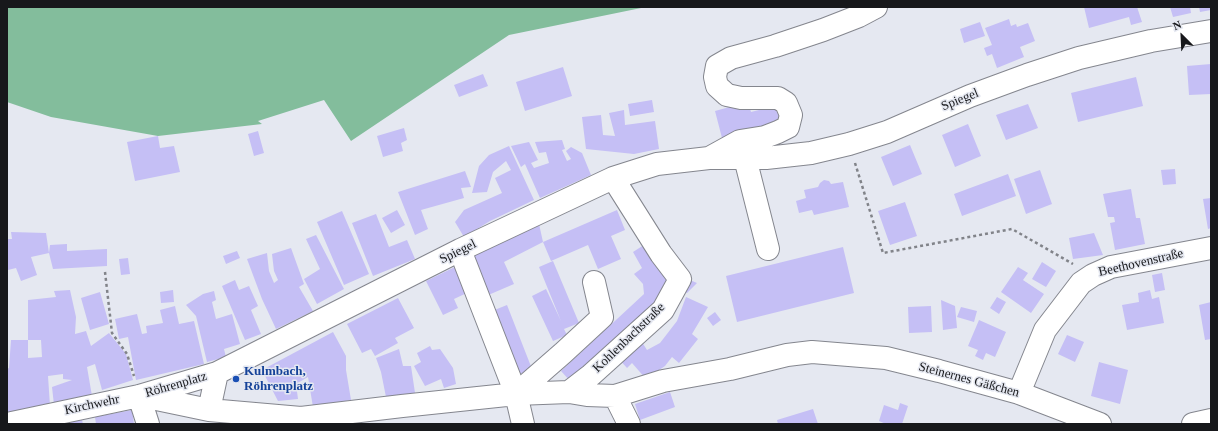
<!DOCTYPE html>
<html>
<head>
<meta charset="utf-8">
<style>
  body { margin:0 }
  #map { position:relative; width:1218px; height:431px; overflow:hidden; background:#e5e8f1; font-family:"Times New Roman",serif }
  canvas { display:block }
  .frame { position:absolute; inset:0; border:8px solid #17181b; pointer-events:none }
  .north { position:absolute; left:1162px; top:16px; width:40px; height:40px; -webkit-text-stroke:3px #e5e8f1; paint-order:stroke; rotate:336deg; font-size:11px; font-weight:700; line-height:16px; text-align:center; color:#17181b }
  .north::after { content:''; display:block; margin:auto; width:14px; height:18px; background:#17181b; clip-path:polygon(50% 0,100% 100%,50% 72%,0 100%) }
</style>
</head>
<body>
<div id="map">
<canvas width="1218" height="431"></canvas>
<div class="frame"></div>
<div class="north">N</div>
</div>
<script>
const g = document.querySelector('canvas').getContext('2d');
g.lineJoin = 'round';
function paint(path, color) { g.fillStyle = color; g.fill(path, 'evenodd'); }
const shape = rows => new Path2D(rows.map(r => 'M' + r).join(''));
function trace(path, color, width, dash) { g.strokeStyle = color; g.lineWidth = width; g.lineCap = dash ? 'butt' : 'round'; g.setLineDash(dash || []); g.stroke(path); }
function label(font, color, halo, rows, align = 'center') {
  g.font = font + ' "Times New Roman",serif'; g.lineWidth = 3; g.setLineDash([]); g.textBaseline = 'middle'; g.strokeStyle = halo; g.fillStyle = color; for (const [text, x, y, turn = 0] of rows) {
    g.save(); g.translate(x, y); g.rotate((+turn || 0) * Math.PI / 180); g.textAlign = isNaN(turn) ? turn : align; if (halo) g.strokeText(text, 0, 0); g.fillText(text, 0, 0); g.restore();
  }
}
const forest = shape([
  [7,7,646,7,509,35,351,141,324,100,258,121,262,124,158,136,51,117,7,102]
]);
const building = shape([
  [1084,7,1126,7,1126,8,1137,7,1142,22,1131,25,1129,17,1089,28],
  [1170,7,1190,7,1191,13,1173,17],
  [1199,7,1211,7,1211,10,1200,12],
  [1009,19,1011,26,1016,24,1017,27,1028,23,1035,41,1020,47,1024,57,997,68,992,54,987,56,984,48,992,45,985,28],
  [980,22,985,36,964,43,960,29],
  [1211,64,1211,94,1189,95,1187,66],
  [563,67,572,96,525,111,516,82],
  [483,74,488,86,459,97,454,85],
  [1136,77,1143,106,1078,122,1071,93],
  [652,100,654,112,630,116,628,104],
  [748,102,751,112,779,105,782,120,722,138,715,111],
  [1028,104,1038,128,1006,140,996,115],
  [624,110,625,125,655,121,659,149,634,154,586,149,582,117,601,115,603,135,615,136,609,113],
  [968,124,981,156,955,167,942,135],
  [404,128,407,140,401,143,403,151,383,157,377,136],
  [258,131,264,153,254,156,248,134],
  [158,136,160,148,174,146,180,172,135,181,127,142],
  [562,140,565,149,562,150,567,161,571,159,566,151,571,147,582,153,591,175,540,198,525,164,521,167,511,146,529,142,538,160,531,163,534,168,549,163,546,152,539,153,535,142],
  [910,145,922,174,893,186,881,157],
  [509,146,534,200,490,221,464,237,455,222,464,210,502,193,495,178,511,170,506,161,493,172,487,192,472,193,479,166,489,155],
  [1175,169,1176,184,1163,185,1161,170],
  [1040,170,1052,204,1026,214,1014,179],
  [465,171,471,187,461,188,464,198,421,210,428,229,415,235,398,192],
  [1008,174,1016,196,962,216,954,194],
  [824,180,829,181,831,184,843,182,849,207,814,215,812,210,799,213,796,201,806,198,804,190,818,187,820,183],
  [1131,189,1136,218,1140,218,1145,244,1115,250,1110,223,1115,222,1114,217,1108,217,1103,194],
  [1211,198,1211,228,1208,229,1203,199],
  [905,202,917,236,890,245,878,211],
  [397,210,405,225,391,233,382,218],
  [617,210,625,230,611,236,621,259,598,269,588,245,551,261,543,242],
  [342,211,369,274,344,285,317,222],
  [376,214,389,247,407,240,415,259,373,276,352,223],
  [539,224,543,242,504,262,514,284,486,296,470,258,495,244],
  [11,232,46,233,49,253,50,245,67,244,67,251,107,249,107,266,53,269,49,253,31,257,37,275,21,281,16,268,8,270,7,268,7,239,12,239],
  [1094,233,1103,255,1073,259,1069,238],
  [316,235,344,289,317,304,304,279,320,269,306,239],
  [647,243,673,279,658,306,571,382,561,371,644,294,643,284,634,274,642,268,633,252],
  [843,247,854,293,737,322,726,276],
  [291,248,304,284,299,287,313,311,276,329,262,299,247,259,267,253,269,271,274,283,278,280,274,271,272,254],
  [237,251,240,258,226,264,223,256],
  [128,258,130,274,121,275,119,259],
  [553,261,579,323,564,329,567,335,553,341,532,296,546,289,561,321,539,267],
  [1042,262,1056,271,1046,287,1032,279],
  [459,265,471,291,454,299,458,308,443,315,426,281],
  [1018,267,1028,273,1023,280,1044,294,1031,313,1001,292],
  [1162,273,1165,290,1155,292,1152,275],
  [235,280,239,290,249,286,258,306,251,310,261,334,245,340,222,286],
  [690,280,697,283,687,293,681,291],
  [70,290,76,317,75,334,86,331,91,346,109,333,126,354,133,380,102,390,95,364,87,367,92,396,54,405,52,387,72,380,63,379,63,374,48,376,50,406,7,413,7,369,9,368,11,340,28,340,28,300,56,297,54,291],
  [28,340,41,340,42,357,28,358],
  [173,290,174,302,161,303,160,292],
  [1150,290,1152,299,1159,297,1164,323,1127,330,1122,305,1139,302,1138,293],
  [214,291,216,300,212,302,216,319,232,314,240,344,224,349,226,357,207,362,196,316,186,305,203,294],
  [100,292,109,324,90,330,81,298],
  [686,297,708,307,692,334,698,339,679,363,672,357,665,366,646,379,632,363,627,368,618,358,640,339,647,350,660,343,677,321],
  [997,297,1006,302,999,314,990,308],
  [398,298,414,328,395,338,398,343,375,356,371,349,362,353,347,324],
  [941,300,955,306,957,328,943,330],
  [1211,302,1211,339,1205,340,1199,305],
  [507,305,532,369,517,375,492,311],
  [175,306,179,324,194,321,204,364,136,380,128,337,119,339,115,319,137,314,142,334,147,333,146,326,163,323,160,310],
  [931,306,932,332,909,333,908,307],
  [961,307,977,311,974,322,957,317],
  [715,312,721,320,713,326,707,318],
  [979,320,1006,332,995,357,986,353,983,360,975,356,978,350,968,346],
  [333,332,346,356,346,370,351,400,313,407,308,377,296,384,298,399,278,401,262,370],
  [1067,335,1084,342,1075,362,1058,354],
  [430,346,432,350,440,349,453,368,456,384,444,388,441,379,425,386,414,366,421,362,417,353],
  [399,349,403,366,411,366,415,393,386,397,381,372,376,358],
  [1099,362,1128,370,1120,404,1091,396],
  [670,392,675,407,640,420,635,404],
  [900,403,908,406,902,424,886,424,879,421,884,405,898,410],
  [813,409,818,424,778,424,777,420],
  [132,410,134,424,96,424,95,417],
  [82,420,83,424,62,424,65,423]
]);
const path = shape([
  [855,163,883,253,1012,229,1073,264],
  [105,272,112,333,127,354,134,376]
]);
const minor = shape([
  [711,157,740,141,765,137,778,132,788,127,791,115,786,103,778,98,741,98,727,95,717,86,715,77,717,66,731,58,775,46,823,30,859,16,876,7],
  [745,158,768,249],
  [460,250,516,394,523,424],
  [569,392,591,375,663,310,680,279,661,254,613,178],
  [1019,393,1045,330,1081,283,1093,275,1111,267,1211,248],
  [516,394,563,353,602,317,594,282],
  [139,396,148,424],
  [142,396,209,410,301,418,402,406,516,394,569,392,587,395,615,396,663,381,730,369,787,355,812,352,886,358,939,371,1019,393,1100,424],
  [615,396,629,424],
  [209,410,217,373],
  [7,424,139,396,217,373,460,250,613,178,657,164,709,158,766,158,811,153,849,144,887,132,970,96,1027,75,1079,58,1151,41,1211,31],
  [1193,424,1211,420]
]);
const markers = [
  [236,379,4,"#1a4fb4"]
];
const streetNames = [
  ["Spiegel",960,100,-22],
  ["Spiegel",458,252,-26],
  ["Beethovenstraße",1141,263,-13],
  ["Kohlenbachstraße",629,338,-44],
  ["Steinernes Gäßchen",969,380,15],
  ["Röhrenplatz",176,385,-16],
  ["Kirchwehr",92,405,-12]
];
const transitNames = [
  ["Kulmbach,",244,372],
  ["Röhrenplatz",244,387]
];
paint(forest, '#83bd9c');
paint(building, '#c5bff5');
trace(minor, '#84868e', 24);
trace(path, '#818389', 2.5, [3, 3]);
trace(minor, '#fff', 22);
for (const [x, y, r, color] of markers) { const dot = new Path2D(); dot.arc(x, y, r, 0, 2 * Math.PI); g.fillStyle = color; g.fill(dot); trace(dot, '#e5e8f1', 1.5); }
label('13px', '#17181b', '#e5e8f1', streetNames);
label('bold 13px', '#164399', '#e5e8f1', transitNames, 'left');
</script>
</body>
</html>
